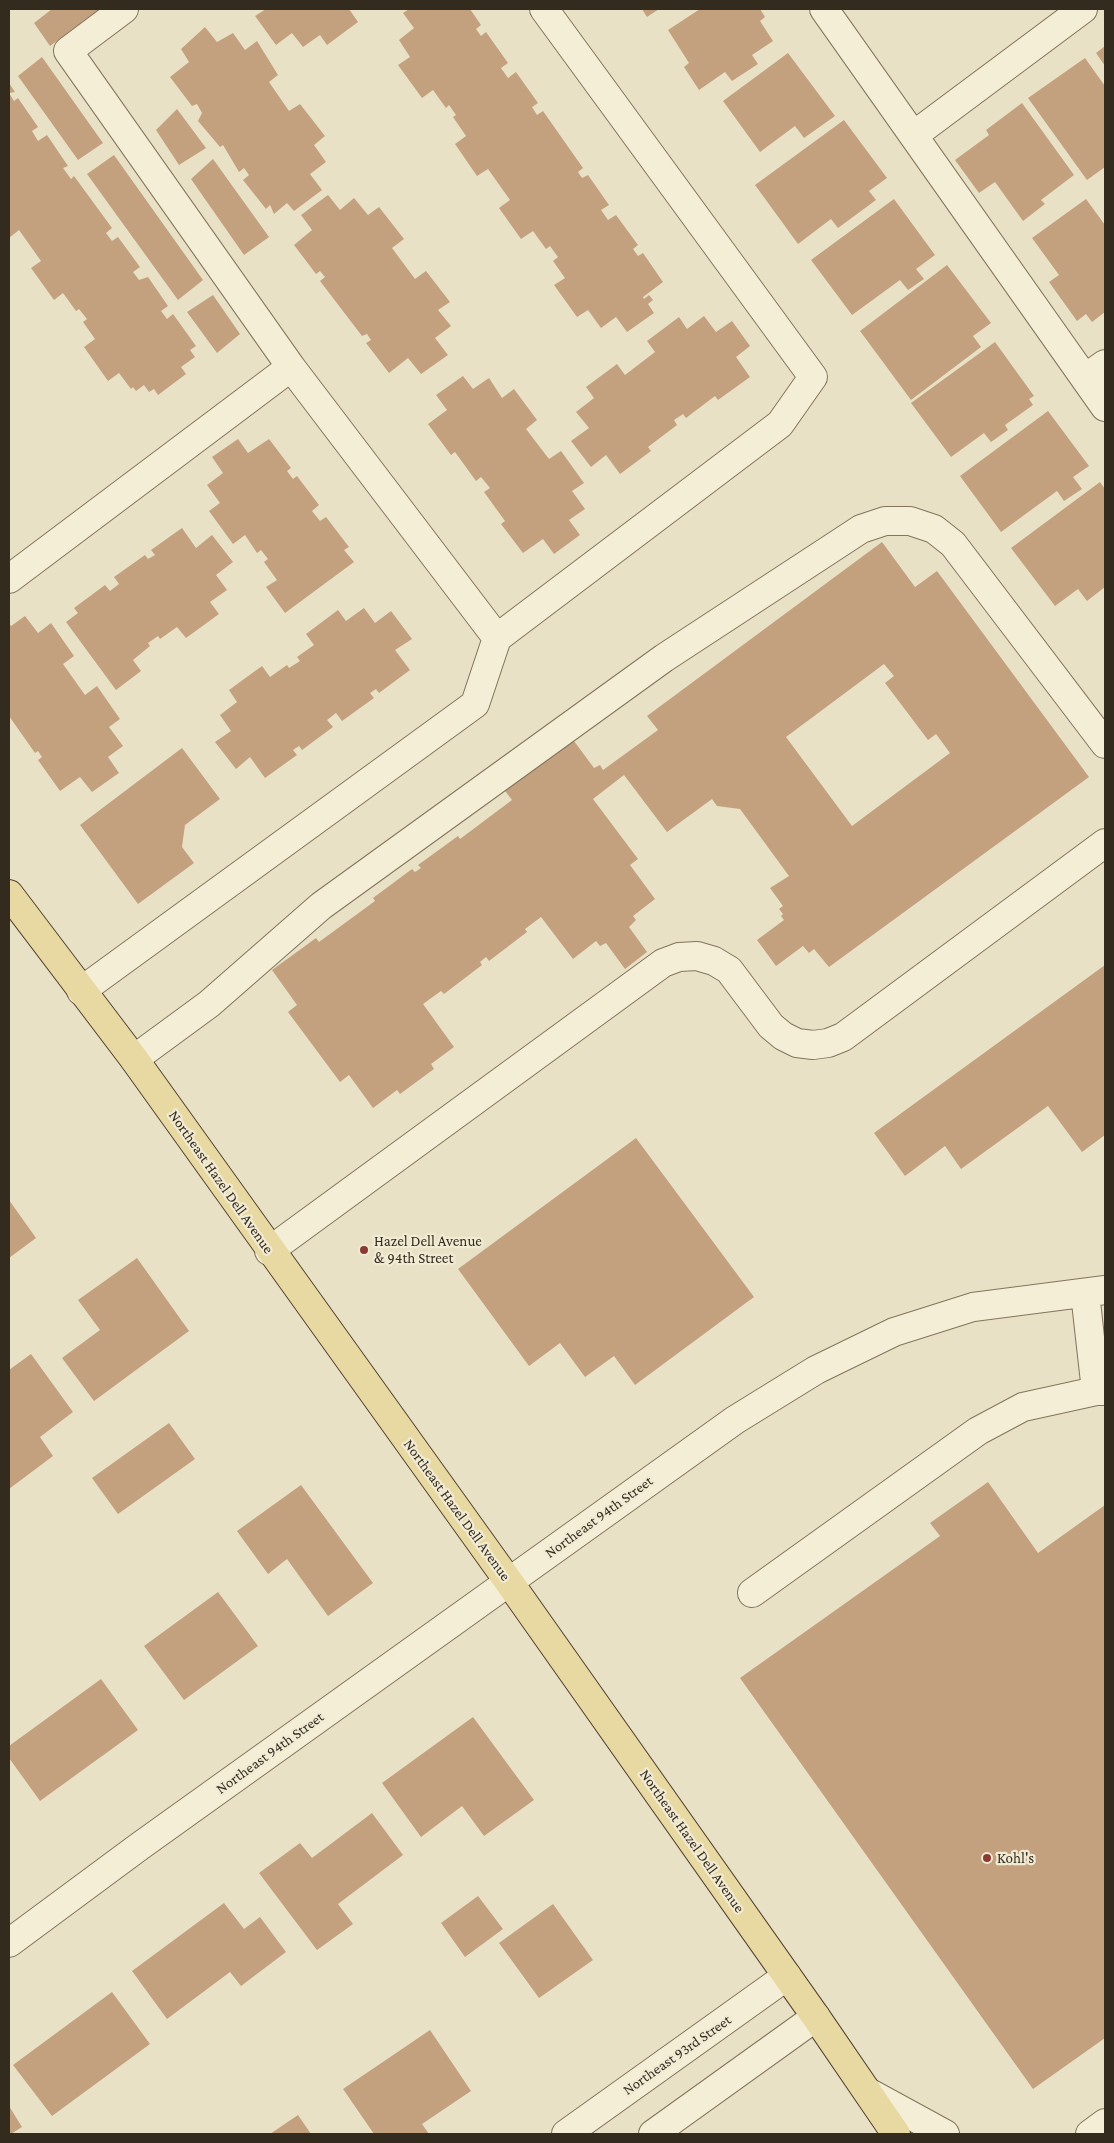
<!DOCTYPE html>
<html>
<head>
<meta charset="utf-8">
<style>
  body { margin:0 }
  #map { position:relative; width:1114px; height:2143px; overflow:hidden; background:#e9e1c5; font-family:"Crimson Pro",serif }
  canvas { display:block }
  .frame { position:absolute; inset:0; border:10px solid #342b1f; pointer-events:none }
</style>
</head>
<body>
<div id="map">
<canvas width="1114" height="2143"></canvas>
<div class="frame"></div>
</div>
<script>
const g = document.querySelector('canvas').getContext('2d');
g.lineJoin = 'round';
function paint(path, color) { g.fillStyle = color; g.fill(path, 'evenodd'); }
const shape = rows => new Path2D(rows.map(r => 'M' + r).join(''));
function trace(path, color, width, dash) { g.strokeStyle = color; g.lineWidth = width; g.lineCap = dash ? 'butt' : 'round'; g.setLineDash(dash || []); g.stroke(path); }
function label(font, color, halo, rows, align = 'center') {
  g.font = font + ' "Crimson Pro",serif'; g.lineWidth = 4.5; g.setLineDash([]); g.textBaseline = 'middle'; g.strokeStyle = halo; g.fillStyle = color; for (const [text, x, y, turn = 0] of rows) {
    g.save(); g.translate(x, y); g.rotate((+turn || 0) * Math.PI / 180); g.textAlign = isNaN(turn) ? turn : align; if (halo) g.strokeText(text, 0, 0); g.fillText(text, 0, 0); g.restore();
  }
}
const building = shape([
  [52,9,100,9,50,46,34,23],
  [266,9,349,9,358,22,327,45,320,35,303,47,292,33,276,45,255,16],
  [409,9,470,9,481,25,476,29,481,36,486,32,508,63,501,68,508,78,516,72,538,103,532,107,537,115,543,111,583,168,578,172,582,178,588,175,609,205,601,210,608,220,616,215,638,245,633,249,638,256,643,253,663,282,643,297,644,299,649,295,653,300,648,304,654,313,627,332,616,317,601,328,588,310,577,317,554,285,565,278,553,261,558,257,550,246,546,249,533,231,521,239,499,208,510,200,488,169,477,176,455,144,466,136,453,117,456,115,449,105,446,108,433,90,422,98,398,65,410,57,399,40,414,28,403,13],
  [642,9,659,9,647,17],
  [700,9,760,9,765,17,760,21,773,41,752,55,758,64,732,81,725,72,699,90,684,67,689,63,668,30],
  [205,27,217,42,233,33,245,50,257,41,278,75,269,82,289,111,300,104,325,136,314,145,326,162,310,174,322,190,294,211,287,203,274,214,270,205,266,209,243,180,249,175,244,168,239,172,223,145,220,147,198,121,202,113,197,104,192,106,170,77,189,62,181,49],
  [1105,46,1105,66,1096,53],
  [788,53,835,116,804,138,795,126,760,152,723,101],
  [42,57,103,143,78,160,18,76],
  [1085,58,1105,86,1105,167,1087,180,1028,98],
  [9,83,15,92,9,93,14,101,18,98,38,127,32,131,38,141,47,135,68,166,63,168,71,179,74,176,112,228,106,233,112,241,118,237,140,267,133,272,139,280,148,277,168,306,161,311,167,319,173,314,196,346,190,350,195,357,181,367,186,374,158,395,154,389,149,392,144,385,136,391,133,387,131,389,119,373,108,381,84,347,95,339,83,322,87,319,79,309,76,311,63,293,54,300,31,268,41,261,19,230,9,238],
  [1022,103,1074,175,1041,200,1045,204,1023,221,995,182,979,193,955,160,989,135,986,130],
  [177,109,206,148,179,165,156,130],
  [844,120,887,178,869,191,876,200,838,228,831,219,798,244,755,185],
  [114,155,203,280,178,300,87,174],
  [213,159,269,237,244,255,191,179],
  [328,195,340,210,354,198,368,215,379,207,404,239,392,248,415,279,426,271,450,302,438,310,451,326,435,338,448,355,421,374,408,358,389,373,366,343,371,340,367,334,362,336,320,281,325,277,320,271,316,274,294,245,312,230,301,215],
  [894,199,935,255,916,269,924,279,908,290,900,280,852,315,811,260],
  [1086,199,1105,225,1105,312,1092,322,1086,314,1077,321,1049,282,1059,275,1032,238],
  [947,265,991,323,973,336,981,347,911,400,860,331],
  [213,295,240,334,217,353,187,312],
  [704,316,716,332,732,321,750,346,736,357,750,377,718,400,715,396,686,418,683,414,674,420,677,425,648,447,651,451,620,474,606,455,591,467,571,441,589,428,576,412,594,398,586,387,617,364,625,375,655,352,647,341,679,317,687,329],
  [995,342,1034,396,1029,399,1033,405,1005,425,1008,430,991,442,984,433,951,457,911,403],
  [463,376,473,389,489,378,502,398,514,389,537,420,526,429,549,459,561,451,584,483,572,491,585,509,569,520,580,535,554,554,543,539,523,553,501,524,505,521,484,492,490,488,481,477,476,481,455,452,451,455,428,424,447,410,436,395],
  [1048,411,1089,466,1073,477,1082,489,1064,501,1057,491,1001,532,960,476],
  [238,439,248,453,269,439,291,468,287,471,293,479,297,476,319,505,312,511,320,521,326,517,349,547,344,550,354,562,285,613,266,587,277,580,264,562,268,559,261,550,257,553,245,535,233,544,209,511,220,503,207,485,223,473,212,457],
  [1100,482,1105,489,1105,587,1087,601,1078,589,1055,606,1011,548],
  [182,528,196,548,212,535,233,562,216,575,227,590,210,602,219,614,186,638,177,627,160,639,158,636,148,643,150,646,133,660,141,671,116,690,66,622,78,613,74,608,105,585,110,591,119,584,114,577,145,555,148,559,155,555,151,550],
  [882,542,915,587,937,571,1089,777,829,967,814,949,809,953,803,946,776,966,757,940,784,920,781,916,783,914,779,909,783,906,770,888,789,876,740,809,717,806,712,799,667,832,624,775,593,799,638,859,630,865,655,899,633,916,636,920,629,927,647,952,625,969,606,943,600,946,596,941,573,959,541,917,525,929,527,932,489,961,486,957,480,962,482,965,444,994,441,991,423,1004,454,1047,431,1064,434,1069,400,1094,397,1090,373,1108,349,1075,340,1082,288,1012,297,1005,272,970,316,938,319,942,375,901,373,898,412,869,415,872,421,868,418,865,458,836,460,839,512,800,502,787,571,737,594,768,600,765,603,770,658,730,647,716],
  [884,664,894,676,885,683,928,740,936,734,950,753,852,826,786,737],
  [364,608,375,623,391,611,412,639,395,650,410,670,379,693,376,689,370,693,374,698,342,721,336,713,327,720,333,727,302,750,299,746,293,750,297,755,265,778,250,757,236,769,215,742,231,731,220,715,237,702,229,690,262,666,270,677,287,665,289,668,300,661,297,657,314,645,306,634,338,610,346,621],
  [25,616,38,633,51,623,74,656,63,664,85,695,97,686,120,719,109,727,123,746,108,757,119,773,92,792,80,777,60,791,38,760,42,757,38,751,35,753,9,716,9,623,11,626],
  [182,748,220,799,185,825,182,847,194,863,138,904,80,825],
  [1105,965,1105,1135,1082,1152,1048,1106,961,1169,945,1146,905,1176,874,1133],
  [636,1138,754,1297,635,1385,614,1356,585,1377,560,1343,529,1366,458,1269],
  [9,1200,36,1238,9,1258],
  [137,1258,189,1331,94,1401,62,1358,100,1330,78,1300],
  [31,1354,73,1412,40,1437,53,1456,9,1489,9,1370],
  [169,1423,195,1459,118,1514,92,1478],
  [988,1482,1038,1553,1105,1505,1105,2038,1033,2089,740,1678,940,1536,930,1523],
  [301,1485,373,1583,328,1616,287,1559,268,1574,237,1531],
  [218,1592,258,1646,184,1700,144,1646],
  [101,1679,138,1730,40,1801,9,1758,9,1746],
  [473,1717,534,1800,484,1836,462,1806,421,1837,382,1783],
  [372,1813,403,1855,338,1904,353,1924,317,1950,259,1873,300,1843,312,1858],
  [478,1896,503,1929,465,1957,441,1923],
  [224,1903,244,1929,260,1917,286,1952,241,1986,230,1972,167,2019,132,1971],
  [553,1904,593,1960,539,1998,499,1943],
  [112,1992,150,2044,52,2116,13,2065],
  [430,2030,471,2091,422,2124,429,2134,374,2134,343,2089],
  [9,2106,22,2127,11,2134,9,2134],
  [298,2115,311,2134,270,2134]
]);
const minor = shape([
  [824,9,1105,407],
  [914,135,1083,9],
  [291,367,497,638],
  [1085,378,1105,364],
  [9,579,291,367,68,51,124,9],
  [81,991,475,704,497,638,780,424,813,377,544,9],
  [134,1059,209,1004,321,906,664,658,861,529,885,521,910,521,934,529,953,544,1105,744],
  [269,1251,663,963,679,957,697,956,714,961,729,970,771,1026,783,1036,797,1043,813,1045,828,1043,843,1037,1105,843],
  [1085,1293,1096,1391],
  [752,1593,978,1431,1023,1407,1096,1391,1105,1391],
  [9,1943,140,1846,735,1420,816,1370,894,1332,973,1307,1105,1290],
  [868,2092,945,2134],
  [566,2134,787,1976],
  [653,2134,816,2017],
  [1090,2134,1105,2123]
]);
const major = shape([
  [9,894,134,1059,509,1582,816,2017,896,2134]
]);
const markers = [
  [364,1250,5,"#8b3a33"],
  [987,1858,5,"#8b3a33"]
];
const streetNames = [
  ["Northeast Hazel Dell Avenue",221,1182,55],
  ["Northeast Hazel Dell Avenue",457,1510,54],
  ["Northeast 94th Street",599,1517,-36],
  ["Northeast 94th Street",270,1753,-36],
  ["Northeast Hazel Dell Avenue",692,1841,55],
  ["Northeast 93rd Street",677,2055,-35]
];
const poiNames = [
  ["Hazel Dell Avenue",374,1241],
  ["& 94th Street",374,1258],
  ["Kohl's",997,1858]
];
paint(building, '#c3a17f');
trace(minor, '#82745d', 30);
trace(major, '#504231', 30);
trace(minor, '#f5eed7', 28);
trace(major, '#e8d8a1', 28);
for (const [x, y, r, color] of markers) { const dot = new Path2D(); dot.arc(x, y, r, 0, 2 * Math.PI); g.fillStyle = color; g.fill(dot); trace(dot, '#f1ebd4', 2); }
label('15px', '#342b1f', '#f1ebd4', streetNames);
label('15px', '#342b1f', '#f1ebd4', poiNames, 'left');
</script>
</body>
</html>
